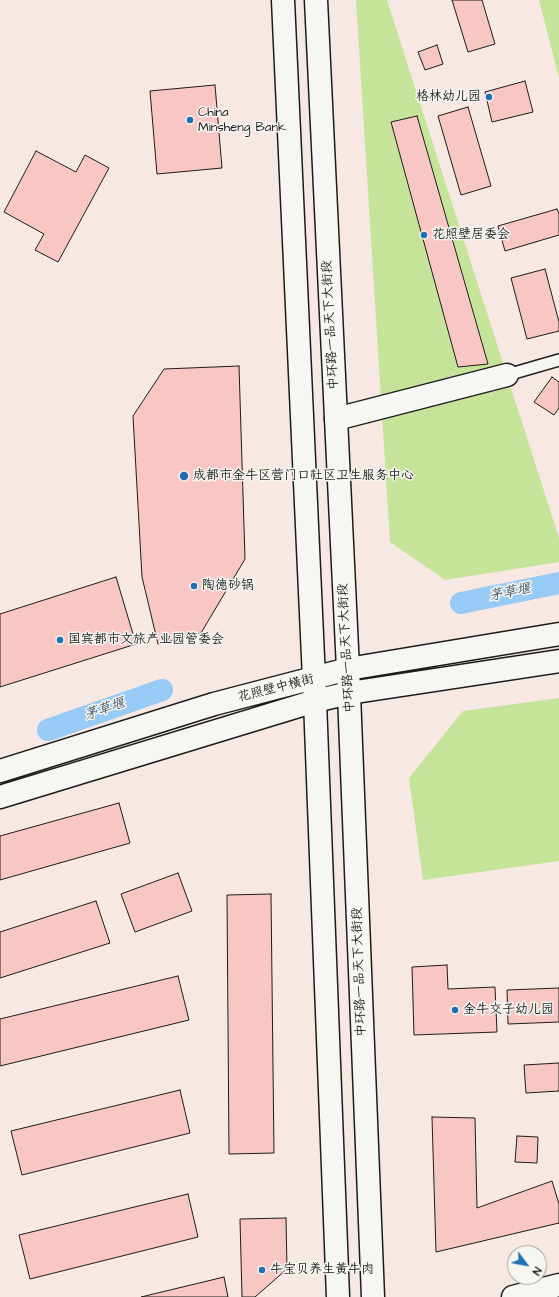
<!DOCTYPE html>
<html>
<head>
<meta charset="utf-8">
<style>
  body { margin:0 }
  #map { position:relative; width:559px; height:1297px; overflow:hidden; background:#f7e8e4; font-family:"Architects Daughter",sans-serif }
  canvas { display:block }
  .north { position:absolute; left:507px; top:1245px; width:40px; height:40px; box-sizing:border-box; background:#f6f6f2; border:1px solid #9f9f9c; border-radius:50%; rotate:122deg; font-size:11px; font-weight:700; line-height:16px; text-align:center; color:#1c1c1c }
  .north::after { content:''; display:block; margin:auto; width:14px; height:18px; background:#1f6fb2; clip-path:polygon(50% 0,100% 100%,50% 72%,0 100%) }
</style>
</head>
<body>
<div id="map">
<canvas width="559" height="1297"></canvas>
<div class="north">N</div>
</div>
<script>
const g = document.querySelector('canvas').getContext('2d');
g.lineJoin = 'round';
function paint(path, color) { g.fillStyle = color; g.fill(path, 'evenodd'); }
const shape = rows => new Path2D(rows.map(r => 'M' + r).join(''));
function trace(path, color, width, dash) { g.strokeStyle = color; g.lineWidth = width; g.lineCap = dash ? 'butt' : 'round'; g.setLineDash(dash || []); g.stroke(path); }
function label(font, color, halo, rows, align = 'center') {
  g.font = font + ' "Architects Daughter","LXGW WenKai TC",sans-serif'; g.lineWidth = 3; g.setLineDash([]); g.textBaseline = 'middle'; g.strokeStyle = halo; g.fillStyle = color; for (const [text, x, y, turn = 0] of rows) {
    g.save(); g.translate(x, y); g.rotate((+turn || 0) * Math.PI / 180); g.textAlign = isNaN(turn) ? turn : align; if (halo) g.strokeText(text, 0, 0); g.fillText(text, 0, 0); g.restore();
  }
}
const green = shape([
  [356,0,387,0,559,538,559,562,445,580,390,542],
  [539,0,559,0,559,78],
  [559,698,559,861,423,880,409,778,463,711]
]);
const canal = shape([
  [461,603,559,583],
  [48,730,162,690]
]);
const building = shape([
  [452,0,482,0,495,44,468,52,452,0],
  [437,45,443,64,425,70,418,52,437,45],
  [525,81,533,112,492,122,485,92,525,81],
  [215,85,222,168,157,174,150,91,215,85],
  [468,107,491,186,461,195,438,116,468,107],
  [417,116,488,364,458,367,391,122,417,116],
  [36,151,76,172,85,155,109,168,58,262,35,250,44,234,4,212,36,151],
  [557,209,559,214,559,235,505,251,498,226,557,209],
  [545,269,559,322,559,331,527,339,511,278,545,269],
  [239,366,245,559,201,633,158,644,142,577,133,416,164,369,239,366],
  [552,377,559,382,559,408,554,415,534,402,552,377],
  [116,577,136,644,0,687,0,614,116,577],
  [119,803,130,843,0,880,0,836,119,803],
  [178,873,192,911,135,932,121,894,178,873],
  [271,894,274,1153,229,1154,227,895,271,894],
  [96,901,110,943,0,978,0,932,96,901],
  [447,965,448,989,495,987,497,1032,414,1035,412,967,447,965],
  [178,976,189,1020,0,1066,0,1019,178,976],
  [559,988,559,1022,508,1024,507,990,559,988],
  [559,1063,559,1091,526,1093,524,1065,559,1063],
  [180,1090,190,1133,22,1175,11,1131,180,1090],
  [432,1117,475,1118,477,1208,552,1181,559,1204,559,1223,436,1252,432,1117],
  [517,1136,538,1137,537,1163,515,1162,517,1136],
  [188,1194,198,1237,30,1279,19,1235,188,1194],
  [286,1218,287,1269,255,1297,242,1297,240,1219,286,1218],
  [224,1277,228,1297,141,1297,224,1277]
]);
const lane = shape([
  [507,375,559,360]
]);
const street = shape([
  [336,419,507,375],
  [513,1297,559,1285]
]);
const secondary = shape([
  [0,771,214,704,348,669,559,634],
  [0,797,315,701,349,693,559,661]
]);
const primary = shape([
  [283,0,315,701,338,1297],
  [316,0,348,669,373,1297]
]);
const markers = [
  [489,97,4,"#1f6fb2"],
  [190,120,4,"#1f6fb2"],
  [424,235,4,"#1f6fb2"],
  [184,476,5,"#1f6fb2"],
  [194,586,4,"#1f6fb2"],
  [60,640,4,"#1f6fb2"],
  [455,1010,4,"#1f6fb2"],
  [262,1270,4,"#1f6fb2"]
];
const poiNames = [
  ["格林幼儿园",481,97,"right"],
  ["China",198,113],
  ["Minsheng Bank",198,128],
  ["花照壁居委会",432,235],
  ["成都市金牛区营门口社区卫生服务中心",193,476],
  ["陶德砂锅",202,586],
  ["国宾都市文旅产业园管委会",68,640],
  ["金牛交子幼儿园",463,1010],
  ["牛宝贝养生黄牛肉",270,1270]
];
const streetNames = [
  ["中环路一品天下大街段",331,325,-93],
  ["中环路一品天下大街段",347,648,-93],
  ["花照壁中横街",276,689,-14],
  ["中环路一品天下大街段",360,972,-92]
];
const waterNames = [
  ["茅草堰",510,593,-11],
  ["茅草堰",105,710,-19]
];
paint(green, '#c6e39a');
trace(canal, '#97cbf5', 22);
paint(building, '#f8c7c3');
trace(building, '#1c1c1c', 1);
trace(lane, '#1c1c1c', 14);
trace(street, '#1c1c1c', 25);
trace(secondary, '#1c1c1c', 25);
trace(primary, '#1c1c1c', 25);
trace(lane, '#f6f6f2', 11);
trace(street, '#f6f6f2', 22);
trace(secondary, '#f6f6f2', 22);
trace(primary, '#f6f6f2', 22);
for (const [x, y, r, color] of markers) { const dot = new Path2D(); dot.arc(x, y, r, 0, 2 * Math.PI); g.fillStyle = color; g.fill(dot); trace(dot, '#f6f6f2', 1.5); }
label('13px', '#1c1c1c', '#f6f6f2', poiNames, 'left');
label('13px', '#1c1c1c', '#f6f6f2', streetNames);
label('italic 14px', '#475968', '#f6f6f2', waterNames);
</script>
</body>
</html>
